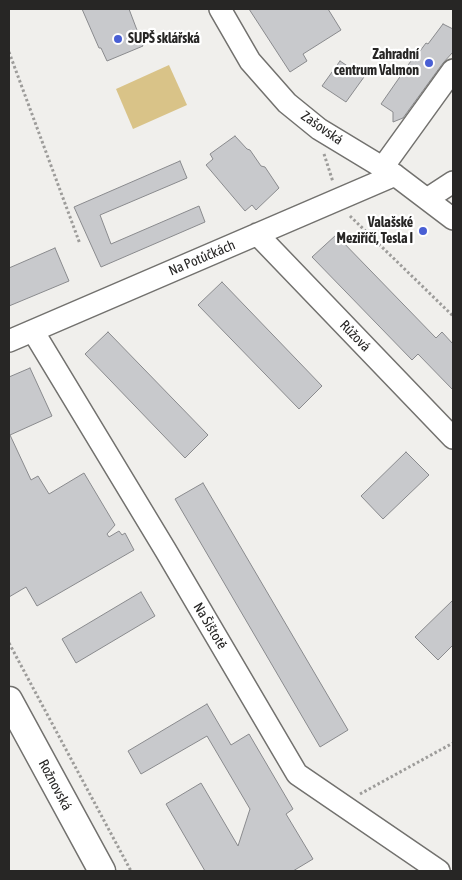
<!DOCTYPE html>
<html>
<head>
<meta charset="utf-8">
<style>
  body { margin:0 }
  #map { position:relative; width:462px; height:880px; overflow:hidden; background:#f0efec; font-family:"Asap Condensed",sans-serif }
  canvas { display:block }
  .frame { position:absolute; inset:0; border:10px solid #272625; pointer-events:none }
</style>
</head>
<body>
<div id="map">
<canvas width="462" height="880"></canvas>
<div class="frame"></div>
</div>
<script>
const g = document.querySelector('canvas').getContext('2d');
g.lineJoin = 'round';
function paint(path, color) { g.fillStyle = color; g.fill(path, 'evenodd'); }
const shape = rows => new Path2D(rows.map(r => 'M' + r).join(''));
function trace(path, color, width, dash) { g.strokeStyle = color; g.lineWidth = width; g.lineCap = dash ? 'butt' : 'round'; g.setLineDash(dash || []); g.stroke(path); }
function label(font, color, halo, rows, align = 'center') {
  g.font = font + ' "Asap Condensed",sans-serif'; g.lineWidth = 4.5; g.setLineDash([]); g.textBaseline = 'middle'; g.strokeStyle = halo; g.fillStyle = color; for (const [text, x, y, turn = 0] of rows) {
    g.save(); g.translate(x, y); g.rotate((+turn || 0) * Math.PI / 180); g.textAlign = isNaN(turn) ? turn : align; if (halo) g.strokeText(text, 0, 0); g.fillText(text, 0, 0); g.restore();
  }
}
const green = shape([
  [169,65,187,105,133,129,116,89]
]);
const building = shape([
  [82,9,129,9,143,46,107,61,101,48,99,48,82,9],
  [249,9,328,9,341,30,303,54,307,61,290,72,249,9],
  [443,24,453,29,453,52,443,63,403,118,393,122,393,112,381,104,413,58,414,59,426,43,428,44,443,24],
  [340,61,364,77,346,102,322,86,340,61],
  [235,136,247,149,250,150,261,166,265,167,279,188,256,210,252,205,245,211,206,165,213,159,210,154,235,136],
  [180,161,187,178,100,215,111,244,199,206,205,222,101,267,74,207,180,161],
  [336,235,436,338,442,332,453,344,453,390,418,354,412,360,312,257,336,235],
  [55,248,69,281,9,306,9,268,55,248],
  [222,282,322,386,299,409,198,305,222,282],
  [108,332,208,435,185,458,85,354,108,332],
  [30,368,52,416,10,435,31,480,38,476,49,494,84,473,115,525,107,534,109,537,119,531,122,535,125,533,134,550,37,606,26,587,9,597,9,377,30,368],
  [406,452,429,475,383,519,361,496,406,452],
  [203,483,348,730,320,747,175,499,203,483],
  [141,592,155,616,76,663,62,639,141,592],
  [453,600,453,645,438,660,415,637,453,600],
  [207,704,231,745,249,734,293,809,286,814,313,859,293,871,205,871,166,804,201,783,238,846,250,809,207,736,141,774,128,751,207,704]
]);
const path = shape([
  [9,52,80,244],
  [324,154,333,182],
  [350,216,453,316],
  [9,643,131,871],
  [360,794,453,743]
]);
const minor = shape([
  [220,9,250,61,287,103,319,129,395,175,453,219],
  [383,167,453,70],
  [427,199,453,182],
  [257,234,453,438],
  [33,331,166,551,297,774,439,871],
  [9,341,395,175]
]);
const major = shape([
  [9,700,102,871]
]);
const markers = [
  [118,39,5,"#495fd4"],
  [429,63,5,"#495fd4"],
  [423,231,5,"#495fd4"]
];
const poiNames = [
  ["SUPŠ sklářská",128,39,"left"],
  ["Zahradní",419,55],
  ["centrum Valmon",419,71],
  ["Valašské",413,223],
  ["Meziříčí, Tesla I",413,239]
];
const streetNames = [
  ["Zašovská",322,128,35],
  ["Na Potůčkách",202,258,-23],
  ["Růžová",355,336,46],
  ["Na Šištotě",210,626,59],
  ["Rožnovská",55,785,62]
];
paint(green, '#d9c388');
paint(building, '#c8c9cc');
trace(building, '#898a8d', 1);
trace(minor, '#72716e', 24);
trace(major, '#72716e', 29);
trace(path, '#9d9c9a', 3, [2.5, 2.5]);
trace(minor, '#fff', 21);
trace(major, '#fff', 26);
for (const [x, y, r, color] of markers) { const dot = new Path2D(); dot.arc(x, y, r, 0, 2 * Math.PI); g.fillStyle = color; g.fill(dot); trace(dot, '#fff', 2); }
label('bold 14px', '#272625', '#fff', poiNames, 'right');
label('14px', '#272625', '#fff', streetNames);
</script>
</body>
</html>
